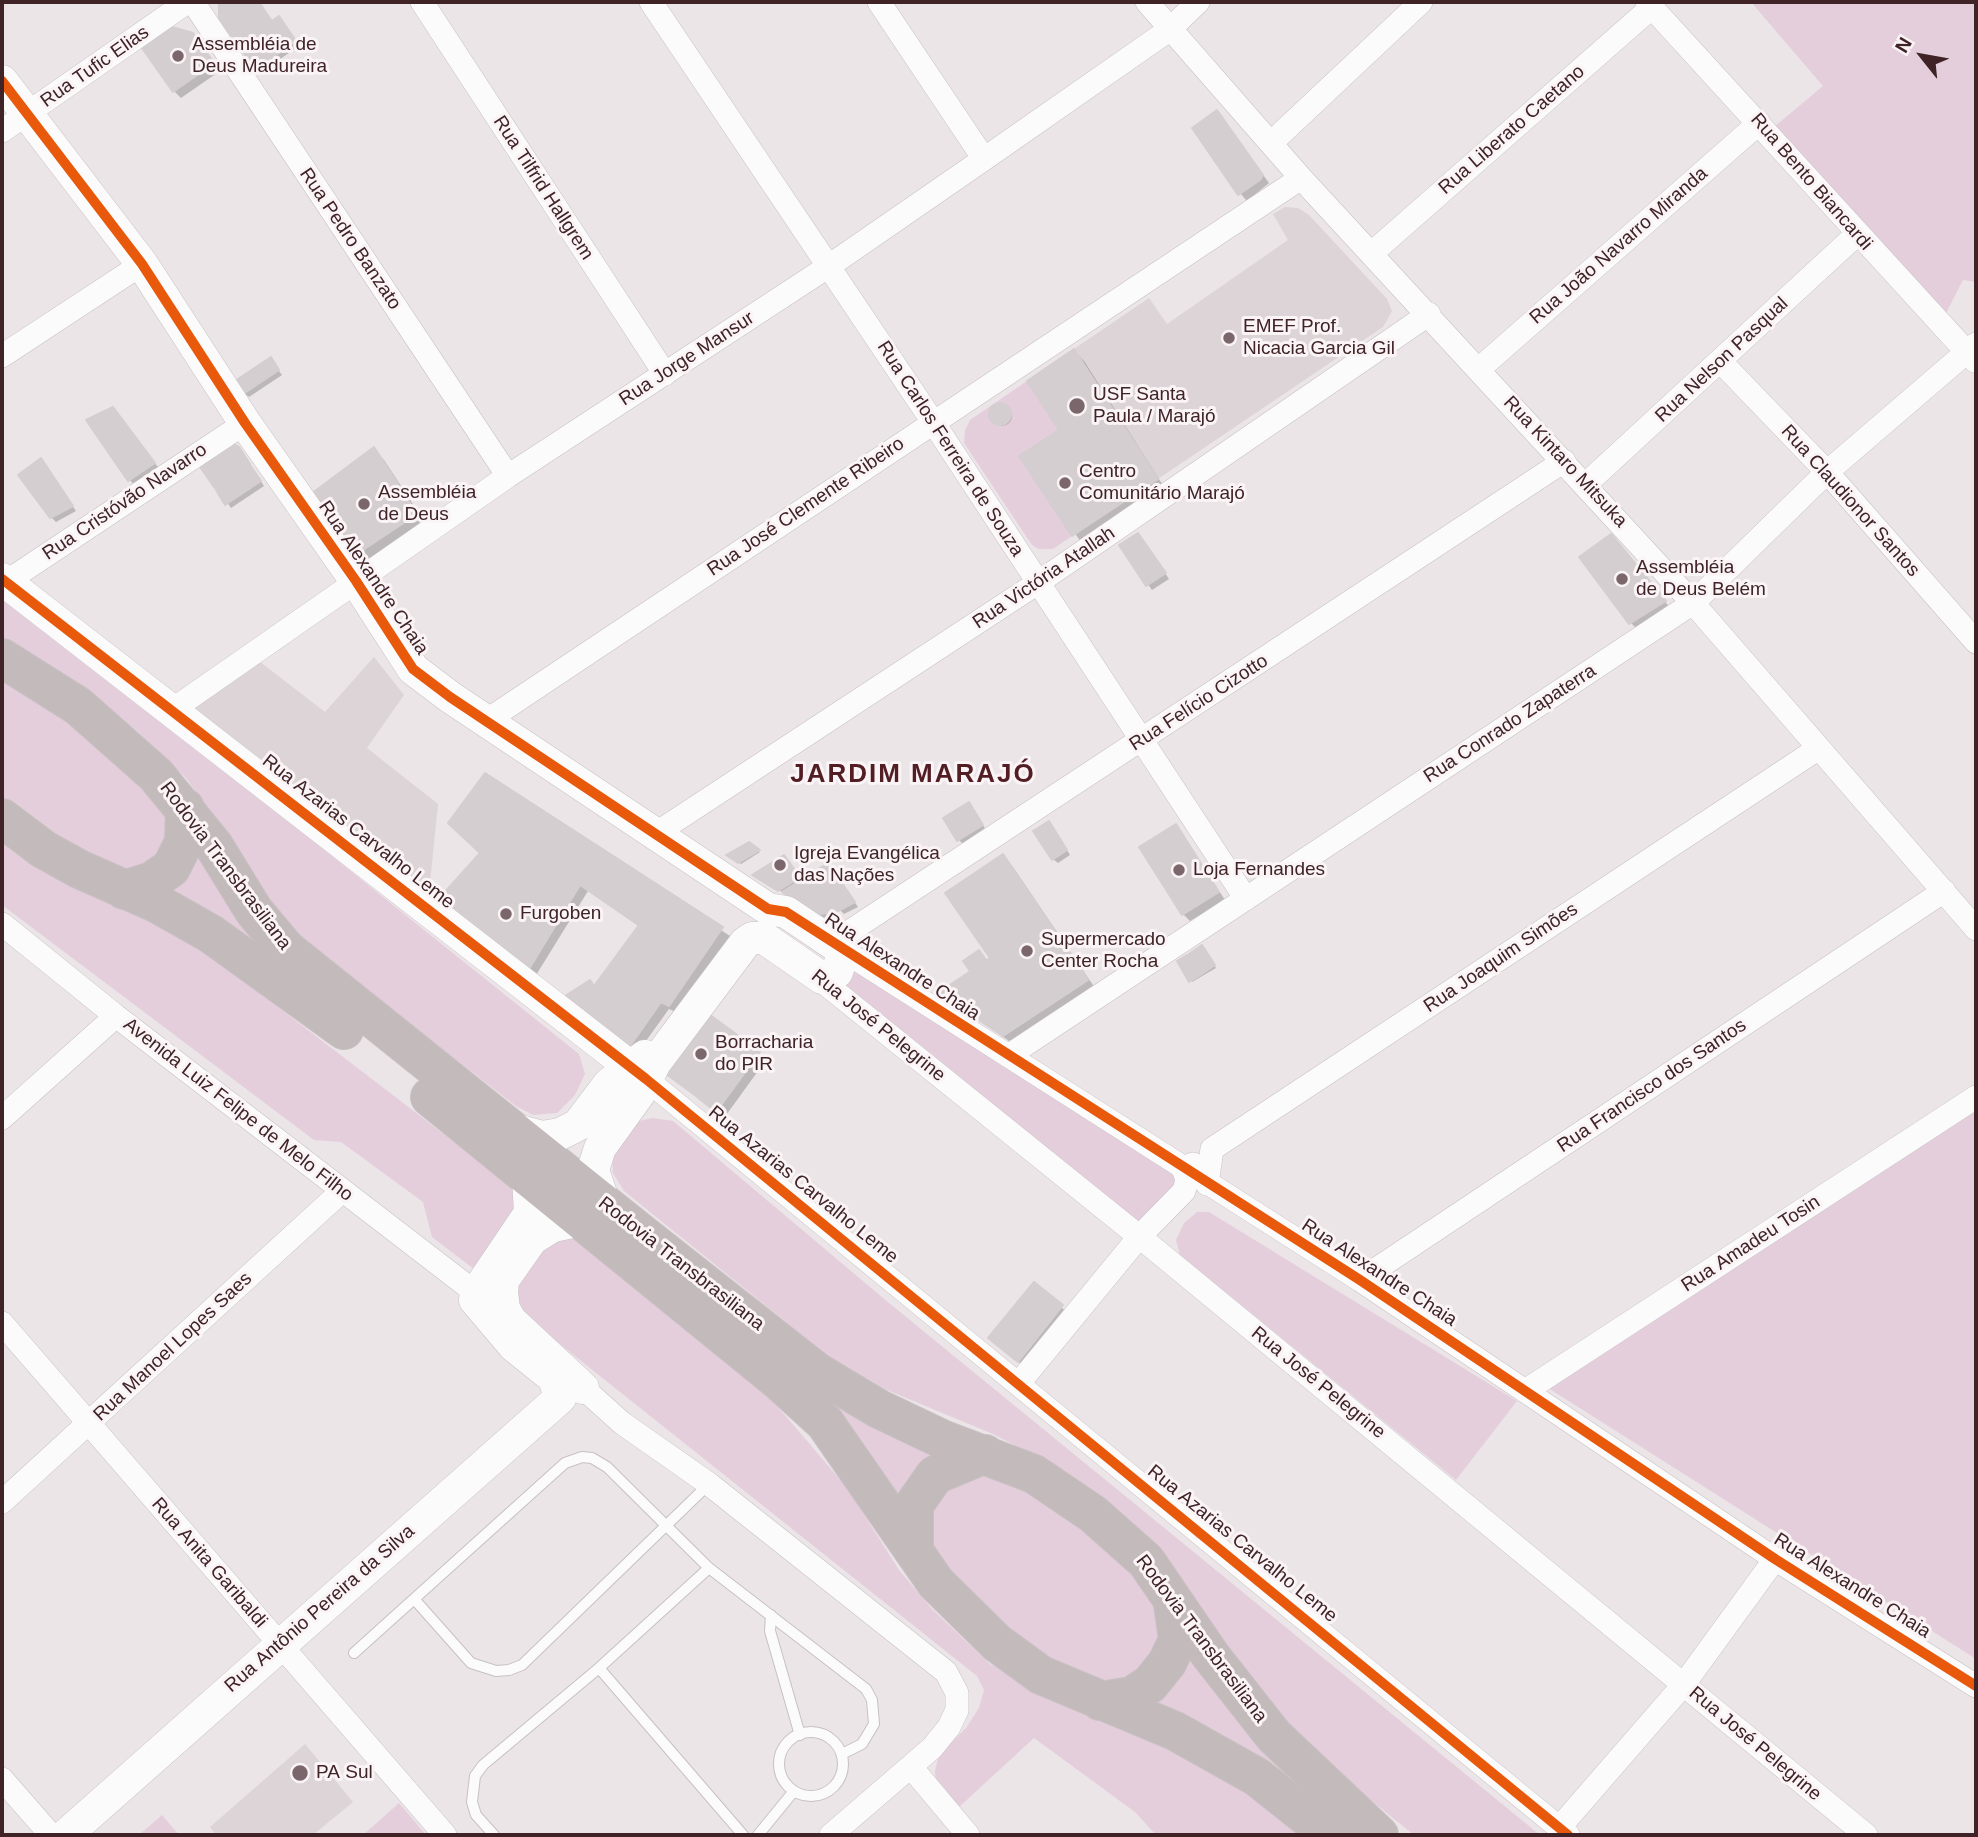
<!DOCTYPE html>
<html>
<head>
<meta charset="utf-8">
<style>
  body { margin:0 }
  #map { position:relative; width:1978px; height:1837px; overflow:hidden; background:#ebe5e8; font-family:Arial,sans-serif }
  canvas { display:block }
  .frame { position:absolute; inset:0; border:4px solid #3f2327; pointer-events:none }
  .north { position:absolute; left:1887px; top:21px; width:70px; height:70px; -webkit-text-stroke:5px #faf4f6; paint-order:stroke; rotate:301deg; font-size:19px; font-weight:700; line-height:28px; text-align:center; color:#3f2327 }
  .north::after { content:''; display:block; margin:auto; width:24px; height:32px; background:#3f2327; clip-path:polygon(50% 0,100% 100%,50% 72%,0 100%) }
</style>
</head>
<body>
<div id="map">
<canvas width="1978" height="1837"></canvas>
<div class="frame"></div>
<div class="north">N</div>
</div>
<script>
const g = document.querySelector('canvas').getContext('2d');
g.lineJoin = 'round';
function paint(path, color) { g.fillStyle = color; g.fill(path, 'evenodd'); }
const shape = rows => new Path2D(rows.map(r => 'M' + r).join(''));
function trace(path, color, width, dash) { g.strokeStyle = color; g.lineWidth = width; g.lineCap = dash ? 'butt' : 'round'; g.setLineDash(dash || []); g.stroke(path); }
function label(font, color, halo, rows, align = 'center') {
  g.font = font + ' Arial,sans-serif'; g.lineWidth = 6; g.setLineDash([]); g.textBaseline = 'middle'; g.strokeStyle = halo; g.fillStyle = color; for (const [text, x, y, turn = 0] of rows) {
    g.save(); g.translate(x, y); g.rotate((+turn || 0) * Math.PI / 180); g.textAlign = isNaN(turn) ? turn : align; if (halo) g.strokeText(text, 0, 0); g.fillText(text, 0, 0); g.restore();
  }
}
const built = shape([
  [1285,207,1298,208,1309,215,1387,299,1392,311,1383,327,1158,479,1074,349,1149,298,1167,324,1288,240,1273,214],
  [374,657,404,695,367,748,438,804,429,893,192,708,259,661,325,712],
  [305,1744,353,1802,313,1835,216,1835,210,1827]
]);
const green = shape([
  [1751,2,1976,2,1976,282,1963,280,1946,313,1774,127,1823,86],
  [1027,381,1059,430,1019,456,1072,536,1053,549,1039,549,1032,545,964,443,965,430,970,420],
  [2,600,323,849,579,1054,585,1074,575,1095,557,1113,533,1115,516,1106,312,948,272,903,186,778,137,731,22,648,2,638],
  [2,671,20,681,170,805,176,842,131,880,2,808],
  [194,841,290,968,156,888],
  [2,842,53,873,148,920,214,958,505,1181,514,1191,516,1203,511,1216,474,1269,432,1237,423,1202,341,1142,314,1140,2,905],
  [851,966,1173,1173,1177,1179,1175,1188,1143,1223,1136,1221,839,985],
  [1976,1106,1976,1659,1545,1386],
  [653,1118,673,1121,889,1303,1540,1835,1414,1835,1310,1751,1046,1462,993,1434,887,1390,828,1356,624,1191,613,1173,612,1153,634,1122],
  [1197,1212,1209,1212,1517,1401,1456,1480,1180,1255,1176,1240,1184,1223],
  [558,1238,576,1238,772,1400,848,1489,899,1570,932,1609,990,1664,1166,1748,1250,1792,1303,1835,1156,1835,1135,1812,1034,1738,958,1808,936,1783,935,1771,939,1755,966,1728,979,1708,984,1690,977,1676,517,1310,514,1286,540,1248],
  [793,1376,934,1450,896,1499],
  [955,1472,1014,1478,1136,1568,1172,1634,1132,1689,1066,1679,938,1571,922,1515],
  [1187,1636,1300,1785,1132,1705],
  [399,1803,426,1835,363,1835],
  [162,1815,179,1835,139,1835]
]);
const shadow = shape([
  [221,2,259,2,273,22,283,23,299,46,260,73,221,17],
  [200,43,220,71,181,98,174,91],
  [1217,112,1269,183,1247,201,1240,193],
  [1074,351,1084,361,1166,490,1081,542,1021,456,1061,430],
  [271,360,282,375,249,397,244,393],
  '992 416a10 10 0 1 1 20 0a10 10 0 1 1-20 0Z',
  [113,409,161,471,136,487,129,479],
  [374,450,384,460,426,524,366,564,356,554],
  [243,454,264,486,231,508,201,464],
  [41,460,76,511,56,522,51,517],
  [1142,539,1169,579,1152,590,1121,546],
  [1618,543,1671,609,1638,630,1630,622],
  [485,775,730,936,676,1012,669,1009,638,1052,575,1003,595,987,640,927,588,891,533,980,483,854],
  [969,804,986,830,963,844,959,840],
  [1176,826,1225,900,1190,921,1183,914],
  [1053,828,1070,855,1058,863,1053,859],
  [749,844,760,852,741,864,729,855],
  [1003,857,1013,867,1097,991,1015,1045,941,994,973,972,966,961,984,957,987,962,993,958],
  [789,862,803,881,813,882,839,916,825,918,754,875],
  [832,870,858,907,844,914,840,910],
  [1204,949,1216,968,1192,982,1191,981],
  [706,1014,766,1060,724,1118,672,1078],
  [1034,1284,1069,1314,1026,1368,998,1345]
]);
const building = shape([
  [219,2,259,2,271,20,237,44,219,18,219,2],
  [279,16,296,41,255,70,238,45,279,16],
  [172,27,193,33,214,63,173,92,142,48,172,27],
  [1217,110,1263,175,1260,180,1238,195,1192,128,1217,110],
  [1074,349,1158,479,1111,510,1027,381,1074,349],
  [271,357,279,370,243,394,235,381,271,357],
  '989 414a11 11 0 1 1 22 0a11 11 0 1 1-22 0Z',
  [113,407,155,463,128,481,86,420,113,407],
  [1059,430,1111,510,1072,536,1019,456,1059,430],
  [232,443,239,447,250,464,214,487,198,464,232,443],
  [374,447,417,514,354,556,311,494,374,447],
  [41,458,73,506,50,518,18,475,41,458],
  [250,465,261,481,225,505,215,488,250,465],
  [1138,533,1166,573,1146,586,1119,545,1138,533],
  [1611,534,1666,601,1629,624,1579,557,1611,534],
  [485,773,723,927,669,1006,661,1002,630,1046,565,996,590,980,594,986,639,925,580,885,526,974,435,903,480,853,448,823,485,773],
  [969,802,983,825,957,841,943,818,969,802],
  [1049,821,1067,850,1052,860,1033,831,1049,821],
  [1176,824,1219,892,1182,915,1139,847,1176,824],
  [749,842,760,850,738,863,726,855,749,842],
  [1003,854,1088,980,1003,1036,938,993,990,958,945,893,1003,854],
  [784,855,800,877,778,891,752,875,784,855],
  [828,863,855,902,838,911,810,874,828,863],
  [809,875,819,888,797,902,782,892,809,875],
  [820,889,837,912,819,914,798,903,820,889],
  [1202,945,1215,965,1202,974,1189,954,1202,945],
  [979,950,986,960,970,971,963,961,979,950],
  [1189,954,1202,974,1189,982,1177,961,1189,954],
  [706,1012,740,1037,696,1096,662,1071,706,1012],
  [741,1038,760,1052,716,1112,697,1097,741,1038],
  [1034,1282,1063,1305,1018,1362,988,1338,1034,1282]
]);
const lane = shape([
  [415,1600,471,1663,496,1671,509,1670,522,1665,709,1484],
  [771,1615,770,1631,800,1735],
  [354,1653,565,1463,582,1457,592,1458,607,1467,709,1568,866,1689,872,1700,874,1724,862,1744,842,1754],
  [599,1668,743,1835],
  '779 1764a32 32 0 1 1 64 0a32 32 0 1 1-64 0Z',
  [494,1835,476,1815,472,1802,475,1776,483,1765,599,1668,709,1568],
  [758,1835,794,1791]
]);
const street = shape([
  [193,2,508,476],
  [422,2,665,374],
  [651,2,933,422,1246,899],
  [879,2,984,159],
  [1147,2,1301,178,1693,603,1976,929],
  [1647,2,1975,361],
  [2,131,187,2],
  [1271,143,1421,2],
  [1372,253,1652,7],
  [2,356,142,264],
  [1721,362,1827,472,1976,642],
  [1479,369,1759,123],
  [1586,484,1856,235],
  [6,582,245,423],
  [172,710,508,476,829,266,984,159,1169,30,1198,2],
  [486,721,1301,178],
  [655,834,1039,582,1429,314],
  [2,924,116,1016,476,1293],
  [832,943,1564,461],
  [844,951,1360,1280,1775,1559,1976,1686],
  [817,977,1146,1242,1866,1835],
  [1008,1056,1693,603,1827,472,1976,344],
  [646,1079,1568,1835],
  [2,1118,116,1016],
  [1207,1184,1212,1149,1819,748],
  [1360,1280,1944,891],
  [2,1323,445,1835],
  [1019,1383,1139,1237,1184,1191,1187,1180,1183,1168,1193,1164],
  [583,1388,622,1423,709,1484,946,1672,957,1693,957,1710,949,1727,932,1748,831,1835],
  [1525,1391,1976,1097],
  [2,1502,342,1191],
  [911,1767,968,1835],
  [2,1779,51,1835],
  [1559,1828,1684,1684,1775,1559]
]);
const secondary = shape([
  [2,81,142,264,245,423,356,581,413,669,450,697,768,909,786,912,844,951,837,972,822,978,764,938,752,938,745,943,655,1063,639,1094,600,1148,593,1170,604,1203],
  [2,579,646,1079],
  [516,1130,542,1137,560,1134,578,1125,609,1084,645,1056],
  [581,1220,553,1226,532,1239,503,1280,502,1292,504,1309,511,1321,583,1388],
  [66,1835,560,1398,554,1378,514,1346,475,1300,476,1293,530,1213,528,1177]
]);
const highway = shape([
  [2,658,78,706,156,775,214,846,254,911,286,949,642,1234,817,1372,879,1409,944,1440,1034,1474,1093,1514,1146,1561,1211,1656,1274,1736,1379,1835],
  [2,818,43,849,79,869,158,904,211,934,344,1030],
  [124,890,152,881,171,868,184,842,185,808],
  [430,1097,779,1381,825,1423,936,1583,997,1643,1041,1675,1175,1731,1257,1777,1330,1835],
  [914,1551,914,1505,935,1475,985,1454],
  [1100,1701,1132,1696,1150,1684,1167,1663,1178,1640,1173,1604]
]);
const cycleway = shape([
  [2,81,142,264,245,423,356,581,413,669,450,697,768,909,786,912,1360,1280,1775,1559,1976,1686],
  [2,579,646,1079,1568,1835]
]);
const markers = [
  [178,56,7,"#7b676b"],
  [1229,338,7,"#7b676b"],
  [1077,406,9,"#7b676b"],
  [1065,483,7,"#7b676b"],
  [364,504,7,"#7b676b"],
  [1622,579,7,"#7b676b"],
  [780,865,7,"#7b676b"],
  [1179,870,7,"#7b676b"],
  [506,914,7,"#7b676b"],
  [1027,951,7,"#7b676b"],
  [701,1054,7,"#7b676b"],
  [300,1773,9,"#7b676b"]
];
const poiNames = [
  ["Assembléia de",192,45],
  ["Deus Madureira",192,67],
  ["EMEF Prof.",1243,327],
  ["Nicacia Garcia Gil",1243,349],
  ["USF Santa",1093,395],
  ["Paula / Marajó",1093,417],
  ["Centro",1079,472],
  ["Comunitário Marajó",1079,494],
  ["Assembléia",378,493],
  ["de Deus",378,515],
  ["Assembléia",1636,568],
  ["de Deus Belém",1636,590],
  ["Igreja Evangélica",794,854],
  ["das Nações",794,876],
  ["Loja Fernandes",1193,870],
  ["Furgoben",520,914],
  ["Supermercado",1041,940],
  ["Center Rocha",1041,962],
  ["Borracharia",715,1043],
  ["do PIR",715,1065],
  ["PA Sul",316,1773]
];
const streetNames = [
  ["Rua Tufic Elias",95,67,-35],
  ["Rua Liberato Caetano",1512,130,-41],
  ["Rua Bento Biancardi",1811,182,49],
  ["Rua Tilfrid Hallgrem",543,188,57],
  ["Rua Pedro Banzato",350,239,56],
  ["Rua João Navarro Miranda",1619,246,-41],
  ["Rua Jorge Mansur",687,359,-33],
  ["Rua Nelson Pasqual",1722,360,-43],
  ["Rua Carlos Ferreira de Souza",950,449,57],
  ["Rua Kintaro Mitsuka",1565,462,47],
  ["Rua Claudionor Santos",1850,501,48],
  ["Rua Cristóvão Navarro",125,502,-34],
  ["Rua José Clemente Ribeiro",806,507,-34],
  ["Rua Alexandre Chaia",373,578,56],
  ["Rua Victória Atallah",1044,578,-34],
  ["Rua Felício Cizotto",1199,703,-33],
  ["Rua Conrado Zapaterra",1510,724,-33],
  ["Rua Azarias Carvalho Leme",358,832,38],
  ["Rodovia Transbrasiliana",225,866,53],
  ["Rua Joaquim Simões",1501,958,-34],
  ["Rua Alexandre Chaia",902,967,33],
  ["Rua José Pelegrine",878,1026,39],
  ["Rua Francisco dos Santos",1652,1086,-34],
  ["Avenida Luiz Felipe de Melo Filho",238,1110,38],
  ["Rua Azarias Carvalho Leme",803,1185,39],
  ["Rua Amadeu Tosin",1751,1244,-33],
  ["Rodovia Transbrasiliana",681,1264,38],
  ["Rua Alexandre Chaia",1379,1273,33],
  ["Rua Manoel Lopes Saes",173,1347,-43],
  ["Rua José Pelegrine",1318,1383,39],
  ["Rua Azarias Carvalho Leme",1242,1544,39],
  ["Rua Anita Garibaldi",209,1563,49],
  ["Rua Alexandre Chaia",1852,1586,32],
  ["Rua Antônio Pereira da Silva",320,1609,-41],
  ["Rodovia Transbrasiliana",1201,1639,53],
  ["Rua José Pelegrine",1755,1744,40]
];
const districtNames = [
  ["JARDIM MARAJÓ",913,775]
];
paint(built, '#dcd4d7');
paint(green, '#e4cedb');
paint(shadow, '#0003');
paint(building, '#d4ced0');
trace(building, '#d4ced0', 2);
trace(lane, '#c7c0c3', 12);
trace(street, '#c7c0c3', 24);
trace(secondary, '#c9c1c3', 33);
trace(highway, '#cac1c4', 40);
trace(lane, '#fcfbfc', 10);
trace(street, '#fcfbfc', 23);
trace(secondary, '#fcfbfc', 32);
trace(highway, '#c3babc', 38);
trace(cycleway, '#e8590c', 10);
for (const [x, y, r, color] of markers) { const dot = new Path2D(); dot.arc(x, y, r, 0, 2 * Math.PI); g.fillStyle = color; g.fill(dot); trace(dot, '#faf4f6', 2.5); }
label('19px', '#3f2327', '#faf4f6', poiNames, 'left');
label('19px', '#3f2327', '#faf4f6', streetNames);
g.letterSpacing = '2px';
label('bold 26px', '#521e24', '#faf4f6', districtNames);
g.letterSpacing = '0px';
</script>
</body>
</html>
